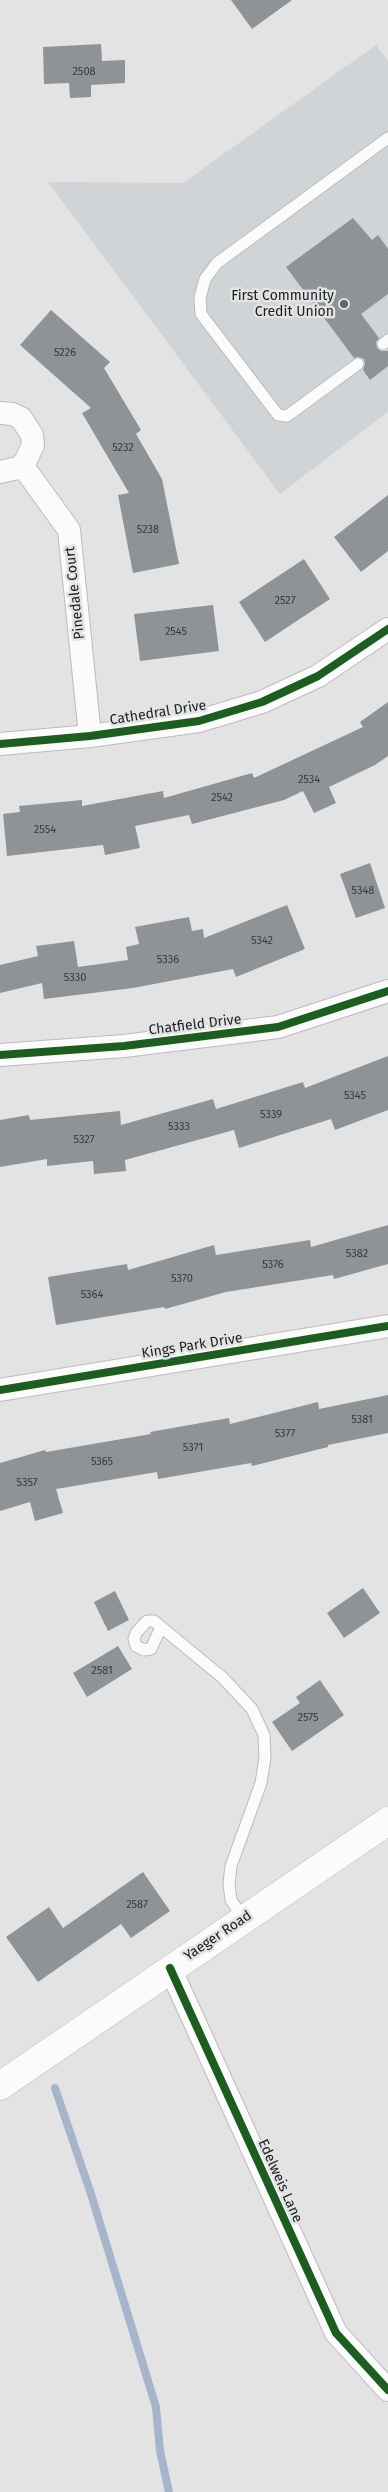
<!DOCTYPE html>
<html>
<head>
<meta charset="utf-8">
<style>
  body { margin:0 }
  canvas { display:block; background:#e3e3e3 }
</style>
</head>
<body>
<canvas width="388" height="2492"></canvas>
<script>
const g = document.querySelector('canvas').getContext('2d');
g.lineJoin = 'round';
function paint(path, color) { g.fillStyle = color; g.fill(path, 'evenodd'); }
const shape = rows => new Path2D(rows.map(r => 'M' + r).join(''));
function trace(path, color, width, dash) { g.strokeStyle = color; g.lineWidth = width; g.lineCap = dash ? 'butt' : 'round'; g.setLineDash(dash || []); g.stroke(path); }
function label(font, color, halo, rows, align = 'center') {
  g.font = font + ' "Fira Sans",sans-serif'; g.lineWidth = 5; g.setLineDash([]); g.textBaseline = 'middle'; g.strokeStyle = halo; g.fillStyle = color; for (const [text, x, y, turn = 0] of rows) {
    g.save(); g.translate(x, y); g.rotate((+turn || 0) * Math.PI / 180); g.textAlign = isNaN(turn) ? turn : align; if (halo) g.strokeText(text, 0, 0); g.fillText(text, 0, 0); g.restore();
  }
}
const built = shape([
  [376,45,388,61,388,412,280,494,48,182,183,183]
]);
const stream = shape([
  [55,2088,91,2194,156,2407,160,2451,169,2492]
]);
const building = shape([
  [231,0,292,0,252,29],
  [101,44,102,61,125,60,125,83,91,85,91,97,70,98,69,83,44,84,43,47],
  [353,218,372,240,378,235,388,249,388,294,361,314,379,338,376,342,377,348,381,351,388,351,388,366,370,380,363,370,365,364,364,359,358,357,354,358,286,267],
  [51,310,110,362,104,368,141,430,136,434,162,479,179,564,133,573,118,495,129,493,82,413,91,408,20,345],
  [388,495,388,551,361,572,334,537],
  [304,559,330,599,265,642,239,602],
  [213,605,219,651,140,661,134,614],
  [388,702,388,756,375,765,329,787,336,803,314,813,303,791,284,800,192,824,189,815,135,826,140,848,105,855,103,845,7,856,3,814,20,812,19,806,82,800,82,806,163,791,164,798,252,773,254,778,363,727,360,722],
  [370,863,385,908,356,918,340,874],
  [287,905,305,949,236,977,233,969,133,988,44,999,42,983,0,993,0,965,38,956,36,946,74,941,78,967,128,960,126,947,139,944,135,927,189,917,192,931,203,929,204,938],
  [388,1056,388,1110,335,1130,331,1119,239,1148,234,1130,125,1160,126,1171,94,1174,93,1161,47,1166,47,1159,0,1167,0,1120,29,1115,30,1120,120,1111,121,1125,213,1099,216,1109,303,1082,305,1088],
  [388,1225,388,1264,334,1279,333,1275,226,1292,165,1309,164,1307,56,1325,48,1277,127,1264,128,1270,214,1245,216,1255,310,1240,311,1247],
  [388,1395,388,1433,328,1445,328,1447,252,1466,251,1463,158,1479,157,1472,56,1489,63,1513,35,1521,30,1502,0,1511,0,1463,45,1450,46,1452,151,1434,150,1432,229,1418,230,1424,318,1402,319,1409],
  [363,1588,380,1613,344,1638,327,1613],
  [115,1591,129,1620,108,1631,94,1602],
  [118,1646,132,1669,87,1697,73,1673],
  [320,1680,344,1715,292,1751,272,1722,300,1703,296,1697],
  [143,1872,170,1911,131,1938,121,1924,38,1982,6,1937,49,1907,63,1928]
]);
const service = shape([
  [383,344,388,340],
  [358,364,287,416,278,415,201,314,200,298,205,279,217,263,388,138],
  [161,1627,151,1649,144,1650,136,1646,134,1639,136,1633,147,1621,154,1621,223,1678,252,1709,264,1735,265,1757,261,1783,231,1866,229,1883,231,1900,244,1919]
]);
const minor = shape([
  [0,413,12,414,21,418,32,435,33,445,25,462,18,468,0,472],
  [22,465,69,530,90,736],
  [0,744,90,736,199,721,262,702,318,676,388,629],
  [0,1055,124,1046,278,1027,388,991],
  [0,1390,388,1326],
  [170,1968,336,2333,388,2390]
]);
const tertiary = shape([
  [0,2086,388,1821]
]);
const cycleway = shape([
  [0,744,90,736,199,721,262,702,318,676,388,629],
  [0,1055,124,1046,278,1027,388,991],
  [0,1390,388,1326],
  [170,1968,336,2333,388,2390]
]);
const markers = [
  [344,304,5,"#626262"]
];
const numberNames = [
  ["2508",84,72],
  ["5226",65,353],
  ["5232",123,448],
  ["5238",148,530],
  ["2527",285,601],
  ["2545",176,632],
  ["2534",309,780],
  ["2542",222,798],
  ["2554",45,830],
  ["5348",363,891],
  ["5342",262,941],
  ["5336",168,960],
  ["5330",75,978],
  ["5345",355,1096],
  ["5339",271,1115],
  ["5333",179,1127],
  ["5327",84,1140],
  ["5382",357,1254],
  ["5376",273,1265],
  ["5370",182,1279],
  ["5364",92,1295],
  ["5381",362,1420],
  ["5377",285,1434],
  ["5371",193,1448],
  ["5365",102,1462],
  ["5357",27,1483],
  ["2581",102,1671],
  ["2575",308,1718],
  ["2587",137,1905]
];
const poiNames = [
  ["First Community",334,296],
  ["Credit Union",334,312]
];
const streetNames = [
  ["Pinedale Court",75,593,-96],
  ["Cathedral Drive",158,713,-9],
  ["Chatfield Drive",195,1025,-7],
  ["Kings Park Drive",192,1346,-9],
  ["Yaeger Road",218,1936,-34],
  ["Edelweis Lane",280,2181,66]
];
paint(built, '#d0d4d7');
trace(stream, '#a6b5ca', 8);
paint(building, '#8e9398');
trace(service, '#bcbcbc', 13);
trace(minor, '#bcbcbc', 24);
trace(tertiary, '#bcbcbc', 29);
trace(service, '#fbfbfb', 11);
trace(minor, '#fbfbfb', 22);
trace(tertiary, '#fbfbfb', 28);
trace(cycleway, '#1b5e20', 8);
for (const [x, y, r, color] of markers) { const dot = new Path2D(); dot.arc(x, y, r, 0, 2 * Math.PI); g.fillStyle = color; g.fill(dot); trace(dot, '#e2e3e4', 2); }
label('11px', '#383a3c', null, numberNames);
label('14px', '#1c1d1d', '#e2e3e4', poiNames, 'right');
label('14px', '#1c1d1d', '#e2e3e4', streetNames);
</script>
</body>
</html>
